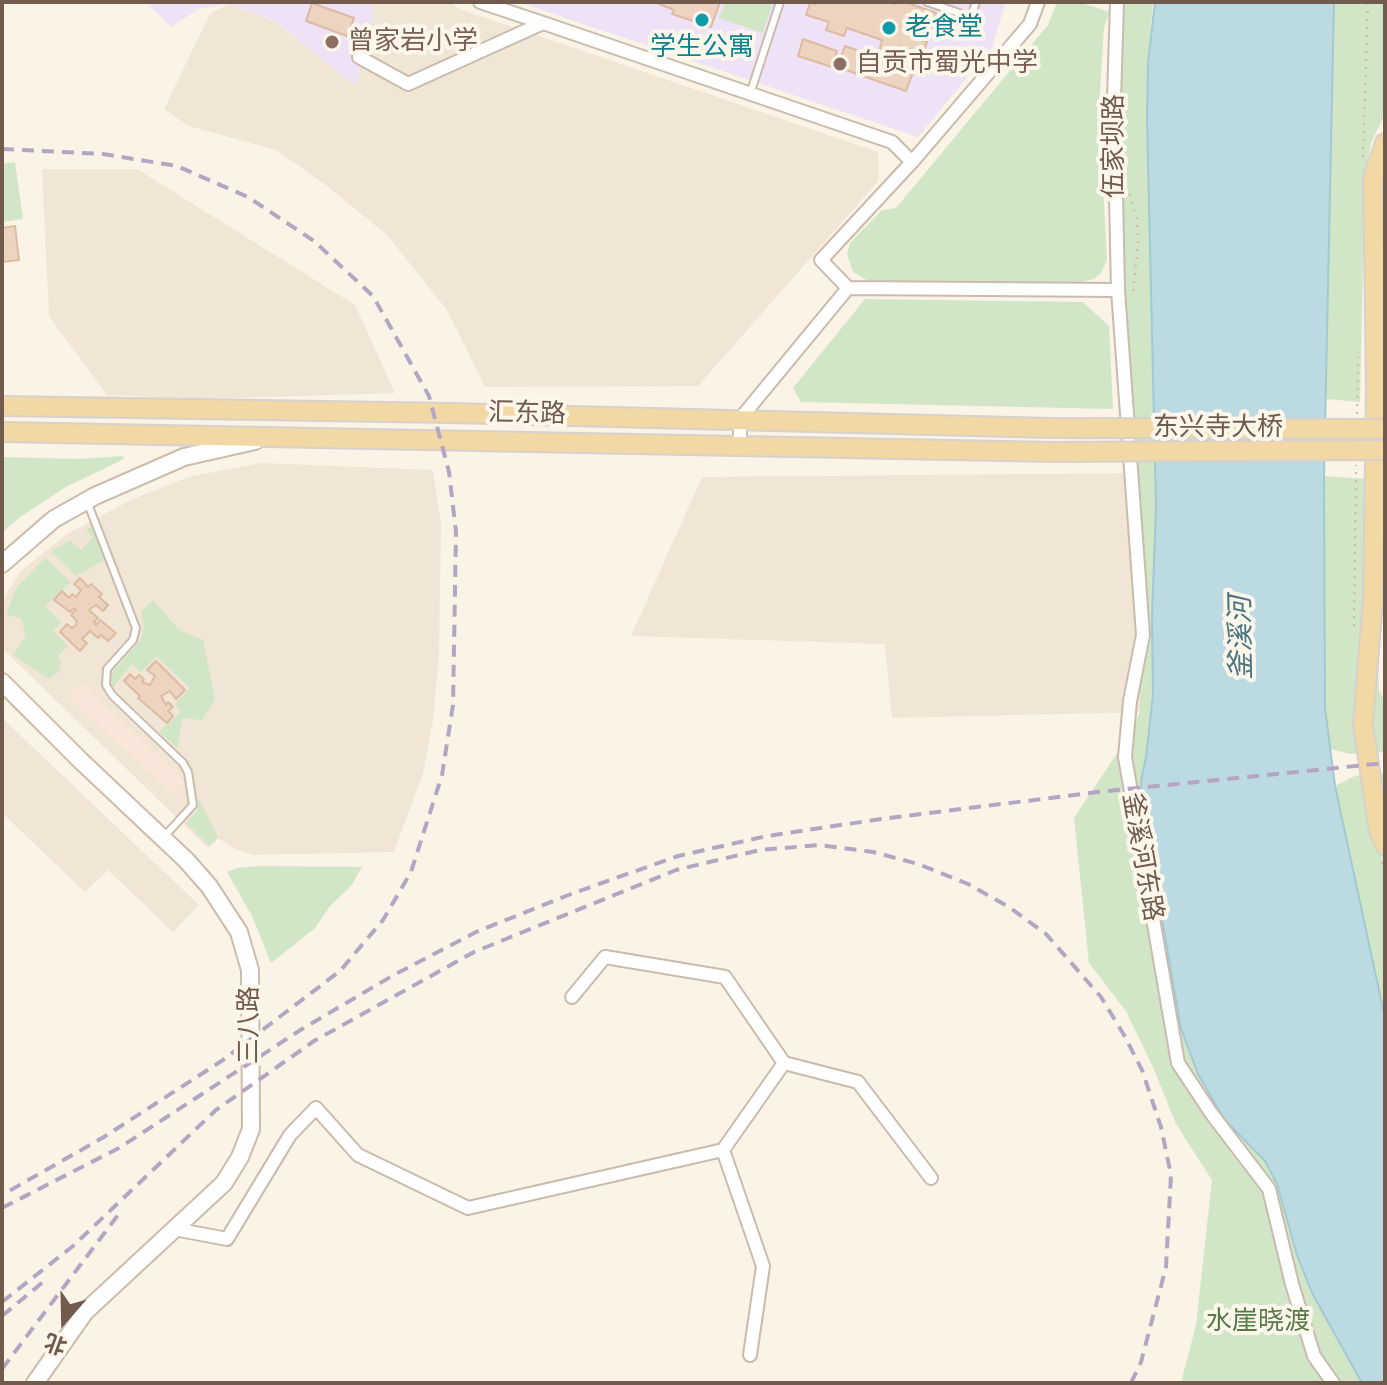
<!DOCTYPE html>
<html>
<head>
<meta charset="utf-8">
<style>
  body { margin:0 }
  #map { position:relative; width:1387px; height:1385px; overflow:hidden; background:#faf3e6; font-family:"Fira Sans Condensed","Noto Sans SC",sans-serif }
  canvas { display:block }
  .frame { position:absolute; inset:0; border:4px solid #705b4d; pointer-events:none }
  .north { position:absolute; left:24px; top:1281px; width:80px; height:80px; -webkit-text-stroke:6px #fdf7eb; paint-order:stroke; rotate:200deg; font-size:22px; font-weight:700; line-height:32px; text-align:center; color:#705b4d }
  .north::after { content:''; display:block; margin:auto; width:28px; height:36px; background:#705b4d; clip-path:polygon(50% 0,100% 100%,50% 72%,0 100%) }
</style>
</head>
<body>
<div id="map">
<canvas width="1387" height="1385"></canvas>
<div class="frame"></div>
<div class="north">北</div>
</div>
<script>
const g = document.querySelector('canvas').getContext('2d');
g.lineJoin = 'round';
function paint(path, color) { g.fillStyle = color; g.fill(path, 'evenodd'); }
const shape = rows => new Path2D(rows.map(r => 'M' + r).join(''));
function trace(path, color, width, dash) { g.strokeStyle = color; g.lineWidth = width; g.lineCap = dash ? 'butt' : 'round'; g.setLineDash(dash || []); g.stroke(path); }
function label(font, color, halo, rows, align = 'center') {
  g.font = font + ' "Fira Sans Condensed","Noto Sans SC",sans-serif'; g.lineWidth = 8; g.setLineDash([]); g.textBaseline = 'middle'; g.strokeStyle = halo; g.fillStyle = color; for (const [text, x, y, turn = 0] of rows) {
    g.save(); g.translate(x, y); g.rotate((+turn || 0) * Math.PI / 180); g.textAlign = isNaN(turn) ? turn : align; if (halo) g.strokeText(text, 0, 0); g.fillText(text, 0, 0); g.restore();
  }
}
const residential = shape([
  [372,2,450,2,457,8,878,152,879,180,698,386,485,387,447,310,388,236,326,185,276,150,189,126,164,109,210,14,229,4,275,22,353,84,359,78,360,51,373,18],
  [42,169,137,169,355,305,395,393,203,399,107,395,49,316],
  [261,463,433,470,441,524,439,654,433,721,423,773,394,852,254,855,233,848,218,838,208,848,3,649,2,606,8,591,21,571,67,534,133,499,188,477],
  [1138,473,1140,712,892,718,885,644,631,636,702,477],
  [2,718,199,905,173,932,108,870,85,892,2,813]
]);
const commercial = shape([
  [82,683,184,781,171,794,69,696]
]);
const education = shape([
  [145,2,372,2,373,18,360,51,359,78,353,84,275,21,229,4,200,8,171,27],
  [518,2,1006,2,992,47,918,137]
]);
const green = shape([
  [725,2,773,2,763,33,719,18],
  [1057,2,1078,2,1110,12,1104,27,1099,107,1107,260,1101,273,1094,279,1077,283,868,281,853,272,847,254,850,243,882,210,896,208,1048,25],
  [1125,2,1153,2,1148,63,1147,118,1156,507,1152,618,1153,695,1146,757,1141,781,1144,834,1154,872,1181,1029,1198,1074,1224,1119,1265,1161,1277,1184,1297,1255,1312,1293,1362,1383,1181,1383,1196,1325,1212,1180,1176,1124,1153,1067,1126,1011,1089,963,1074,818,1129,735,1140,712,1138,473,1131,405,1118,133],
  [1334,2,1385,2,1385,114,1371,143,1368,161,1372,201,1363,256,1360,402,1326,399],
  [15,162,23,219,2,222,2,164],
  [865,299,1083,302,1109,326,1113,409,801,402,793,388],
  [123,456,124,459,66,487,20,517,2,533,2,457,80,459],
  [1324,476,1368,479,1379,690,1385,702,1385,752,1350,754,1331,749,1325,708,1323,632],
  [92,526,106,559,76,576,51,552,70,540,81,550,93,537,86,530],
  [45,558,71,582,45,606,61,622,53,631,68,646,57,657,62,662,59,666,61,669,49,679,13,655,26,636,21,618,6,615,16,588],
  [153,600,179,630,203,640,215,699,202,720,182,718,178,748,159,732,181,712,175,704,190,688,157,656,141,672,132,664,113,687,111,680,113,671,140,641,144,627,141,612],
  [1385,774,1385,1018,1335,786,1355,776],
  [199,799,218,838,209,846,186,823,197,811],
  [261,866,362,867,351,886,330,906,315,928,271,963,252,916,227,872,238,868]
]);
const water = shape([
  [1155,2,1334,2,1324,476,1325,708,1335,786,1385,1018,1385,1383,1362,1383,1312,1293,1297,1255,1277,1184,1265,1161,1224,1119,1198,1074,1181,1029,1154,872,1144,834,1141,781,1146,757,1153,695,1152,618,1156,507,1147,118,1148,63,1155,2]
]);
const building = shape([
  [660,2,720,2,711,27,672,14,674,10,659,4,660,2],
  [816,2,888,2,895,4,895,2,905,2,936,13,931,30,926,28,921,40,927,42,923,54,900,46,897,54,880,48,882,40,847,28,844,36,826,30,829,22,806,15,810,3,815,4,816,2],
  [312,3,354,18,347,36,306,21,312,3],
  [803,39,837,51,832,67,798,56,803,39],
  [845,46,914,70,906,91,837,67,845,46],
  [15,226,19,260,2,262,2,228,15,226],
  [80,578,88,587,91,584,102,594,99,597,108,605,103,611,96,605,89,610,98,618,94,622,96,625,100,620,116,633,108,641,101,635,98,638,90,631,82,639,87,643,80,651,60,632,67,624,72,628,76,625,77,621,71,615,76,610,74,608,70,612,54,600,62,591,69,598,72,594,76,597,81,590,74,584,80,578],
  [156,661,185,690,176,699,170,691,161,696,166,705,168,702,173,707,168,711,173,716,167,723,138,698,140,696,124,681,130,674,135,679,139,675,144,679,142,682,150,685,155,676,147,670,156,661]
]);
const path = shape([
  [1363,157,1368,2],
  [1130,194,1137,220,1138,241,1133,295],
  [1357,414,1358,357],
  [1354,626,1356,465],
  [1382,862,1385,877]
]);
const service = shape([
  [927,2,971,17,976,2],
  [750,94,780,2],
  [88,504,136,628,133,640,107,669,106,685,112,695,183,763,188,772,193,805,163,838]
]);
const minor = shape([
  [480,2,543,23],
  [1117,2,1114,99,1118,290,1143,635,1130,701,1125,757,1178,1063,1211,1113,1269,1189,1292,1284,1314,1356,1333,1383],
  [359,57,408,84,543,23,892,142,912,162,821,260,848,288],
  [912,162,1030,24,1038,2],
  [740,446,740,419,848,288,1118,290],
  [572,997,605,957,725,977,784,1063,858,1082,931,1178],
  [723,1150,763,1266,750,1355],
  [174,1229,227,1239,290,1135,316,1108,358,1155,468,1208,723,1150,784,1063]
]);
const secondary = shape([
  [2,564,54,519,95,496,184,457,255,441],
  [2,682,81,761,186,860,209,886,239,932,250,970,251,1129,240,1157,224,1183,85,1312,35,1383]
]);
const primary = shape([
  [1385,143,1373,178,1376,389,1373,600,1363,725,1379,831,1385,845],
  [2,406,451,413,1052,428],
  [2,432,1055,452]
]);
const rail = shape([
  [2,149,103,154,177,166,248,197,314,241,373,296,429,396,449,472,456,532,453,705,442,775,411,872,383,920,340,971,223,1060,104,1137,2,1195],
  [2,1208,119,1148,302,1029,392,976,476,932,571,894,678,856,767,836,881,819,1098,792,1385,763],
  [2,1302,73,1246,216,1110,314,1041,474,952,676,870,760,850,819,845,873,852,918,864,968,884,1009,907,1046,934,1101,997,1124,1035,1142,1070,1161,1127,1171,1175,1166,1267,1141,1362,1131,1383],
  [2,1316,43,1282],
  [2,1369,118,1215]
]);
const primaryBridge = shape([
  [1052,428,1385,429],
  [1055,452,1385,450]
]);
const markers = [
  [702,20,8,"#0f9aa8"],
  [889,28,8,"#0f9aa8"],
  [332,42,8,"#8d6e63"],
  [840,64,8,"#8d6e63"]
];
const cultureNames = [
  ["老食堂",905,28],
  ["学生公寓",702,48,"center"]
];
const educationNames = [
  ["曾家岩小学",348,42],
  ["自贡市蜀光中学",856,64]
];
const streetNames = [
  ["伍家坝路",1115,146,-90],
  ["汇东路",527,414,1],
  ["东兴寺大桥",1218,428],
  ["釜溪河东路",1142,857,80],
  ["三八路",250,1025,-90]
];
const parkNames = [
  ["水崖晓渡",1258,1322]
];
const waterNames = [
  ["釜溪河",1242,638,-91]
];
paint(residential, '#f1e5d5');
paint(commercial, '#f9e5da');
paint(education, '#f0e2f6');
paint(green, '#d1e6c6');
paint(water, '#bcdae1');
trace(water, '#a3c9d2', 2);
paint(building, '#ecd4c0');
trace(building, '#ddbba2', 2);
trace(service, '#cabbad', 10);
trace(minor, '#cabbad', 16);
trace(secondary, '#cdbcab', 20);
trace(primary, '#d7d1cd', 22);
trace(path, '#d1b7a3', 2, [2, 6]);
trace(service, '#fff', 6);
trace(minor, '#fff', 12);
trace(secondary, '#fff', 16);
trace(primary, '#f2d8a4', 18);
trace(rail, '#b6a5c2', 4, [12, 8]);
trace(primaryBridge, '#d7d1cd', 22, []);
trace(primaryBridge, '#f2d8a4', 18);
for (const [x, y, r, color] of markers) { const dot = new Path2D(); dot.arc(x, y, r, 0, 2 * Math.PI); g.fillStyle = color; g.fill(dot); trace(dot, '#fdf7eb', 3); }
label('26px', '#0d838f', '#fdf7eb', cultureNames, 'left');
label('26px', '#785e54', '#fdf7eb', educationNames, 'left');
label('26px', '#705b4d', '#fdf7eb', streetNames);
label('26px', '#557a49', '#fdf7eb', parkNames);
label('italic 28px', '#497581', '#fdf7eb', waterNames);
</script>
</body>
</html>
